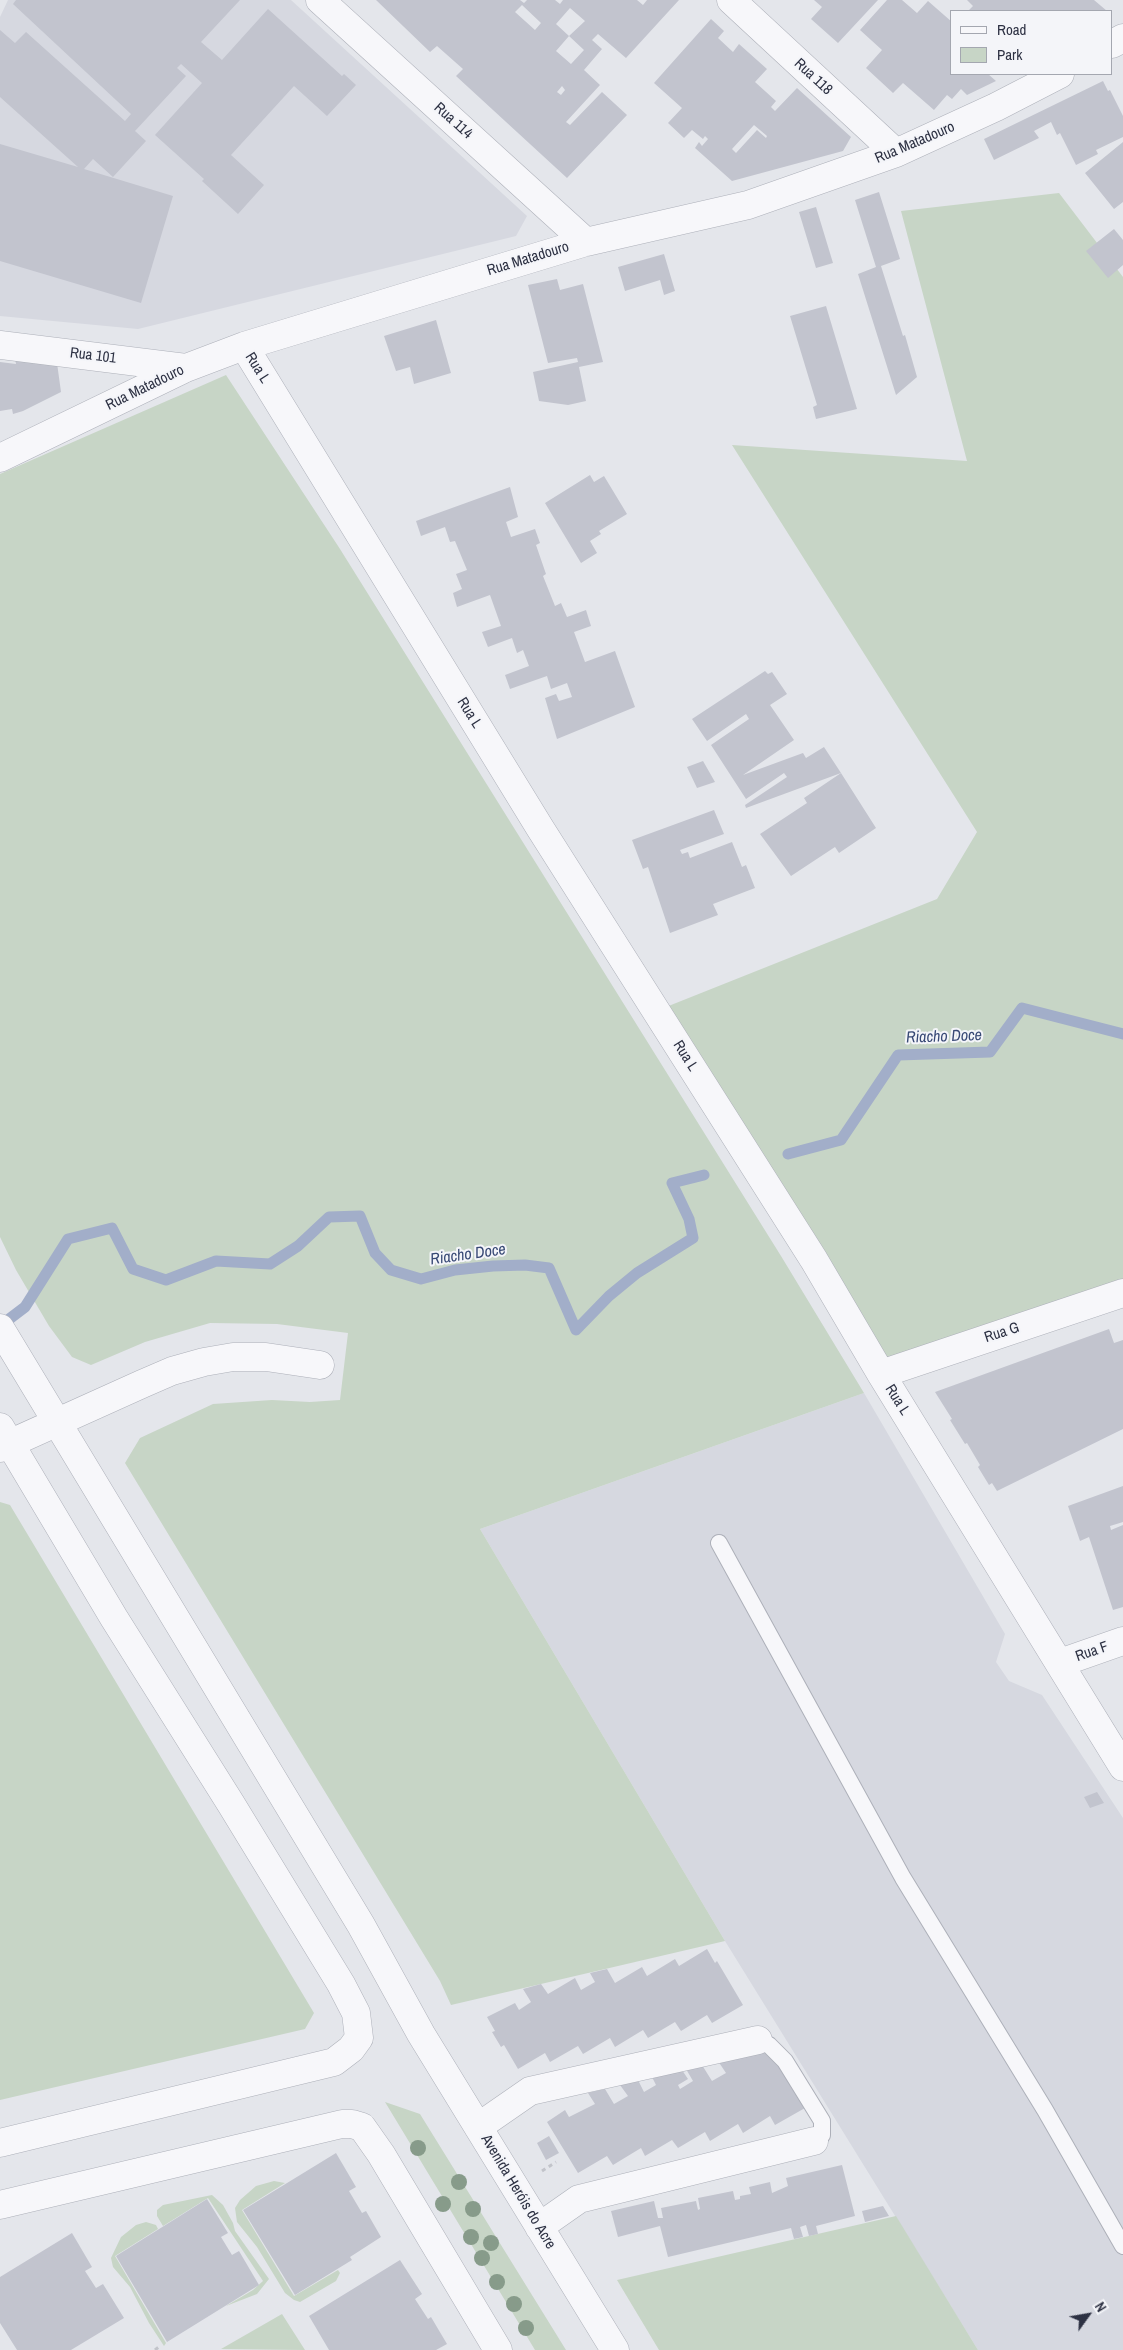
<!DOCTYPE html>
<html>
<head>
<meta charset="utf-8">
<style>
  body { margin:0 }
  #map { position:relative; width:1123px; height:2350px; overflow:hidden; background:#e4e6eb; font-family:"Archivo Narrow",sans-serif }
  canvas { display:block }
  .legend { position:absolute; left:950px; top:10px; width:162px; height:65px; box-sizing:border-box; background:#f4f5f9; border:1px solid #a4a7b0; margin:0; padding:6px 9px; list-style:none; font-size:15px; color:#2d3143 }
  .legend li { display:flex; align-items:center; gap:10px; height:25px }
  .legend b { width:25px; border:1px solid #a4a7b0 }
  .north { position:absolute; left:1063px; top:2290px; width:50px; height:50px; -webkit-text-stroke:4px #f4f5f9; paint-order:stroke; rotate:58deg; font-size:14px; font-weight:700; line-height:20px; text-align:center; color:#2d3143 }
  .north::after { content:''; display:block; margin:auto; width:18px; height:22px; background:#2d3143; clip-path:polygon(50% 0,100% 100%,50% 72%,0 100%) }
</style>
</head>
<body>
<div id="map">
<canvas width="1123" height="2350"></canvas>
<ul class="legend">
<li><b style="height:6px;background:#f7f7fa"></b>Road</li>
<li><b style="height:14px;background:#c7d5c6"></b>Park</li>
</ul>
<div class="north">N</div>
</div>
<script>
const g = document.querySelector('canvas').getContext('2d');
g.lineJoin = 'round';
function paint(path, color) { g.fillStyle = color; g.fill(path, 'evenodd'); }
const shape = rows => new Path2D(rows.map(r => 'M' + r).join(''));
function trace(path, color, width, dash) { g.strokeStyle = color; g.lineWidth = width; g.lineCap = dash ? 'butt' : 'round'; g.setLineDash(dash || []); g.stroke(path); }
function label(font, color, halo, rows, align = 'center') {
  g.font = font + ' "Archivo Narrow",sans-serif'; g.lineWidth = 4; g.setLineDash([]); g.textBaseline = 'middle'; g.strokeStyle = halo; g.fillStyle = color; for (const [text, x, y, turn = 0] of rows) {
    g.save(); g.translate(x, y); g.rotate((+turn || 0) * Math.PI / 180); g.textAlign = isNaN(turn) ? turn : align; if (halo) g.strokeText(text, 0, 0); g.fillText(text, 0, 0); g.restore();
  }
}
const built = shape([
  [8,0,291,0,527,216,516,236,138,329,0,316,0,17],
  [864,1393,1005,1634,996,1662,1009,1681,1042,1695,1123,1818,1123,2350,978,2350,725,1941,480,1529]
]);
const green = shape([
  [1059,193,1123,277,1123,1290,894,1376,661,1009,937,899,977,832,732,445,967,461,901,211],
  [226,375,340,549,781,1256,864,1393,480,1529,725,1941,451,2005,440,1981,125,1463,140,1438,213,1404,272,1400,310,1402,340,1400,348,1333,277,1324,210,1323,145,1342,91,1365,72,1357,49,1326,16,1270,0,1237,0,474],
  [0,1502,10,1505,314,2013,305,2029,0,2100],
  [385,2102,420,2114,566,2350,535,2350],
  [274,2181,285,2183,242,2210,294,2296,338,2270,340,2273,336,2281,300,2302,294,2300,285,2293,257,2247,237,2222,235,2208,240,2200,256,2186],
  [212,2195,223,2205,233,2223,235,2231,269,2279,257,2294,226,2306,253,2290,263,2281,208,2198,163,2226,157,2216,157,2210,163,2205],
  [896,2216,978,2350,659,2350,617,2280],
  [146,2222,156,2225,158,2229,115,2256,166,2343,164,2346,149,2323,130,2287,113,2267,111,2258,121,2237,136,2225],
  [282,2314,305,2350,221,2349]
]);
const stream = shape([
  [788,1154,841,1140,898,1055,990,1052,1022,1008,1123,1034],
  [0,1326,25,1307,68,1239,112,1228,133,1269,166,1280,216,1261,270,1264,298,1246,329,1217,360,1216,375,1253,391,1270,421,1279,455,1270,493,1266,525,1265,549,1268,576,1330,609,1296,637,1273,693,1238,689,1219,672,1183,704,1175]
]);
const building = shape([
  [16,0,240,0,201,42,222,60,268,9,342,76,344,74,356,85,327,116,294,86,231,155,264,185,238,214,202,181,204,179,155,135,202,83,181,64,177,68,186,76,135,131,146,141,113,177,93,159,84,169,173,196,141,303,0,261,0,144,78,167,0,97,0,30,15,43,26,32,125,121,131,114,13,4],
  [376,0,520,0,524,3,527,0,555,0,560,4,563,0,637,0,643,5,647,0,679,0,626,58,598,34,592,40,602,49,584,70,600,85,566,122,570,125,602,92,627,115,567,178,456,76,463,69,437,46,430,52],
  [522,5,541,23,535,30,515,12],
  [570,8,585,21,569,36,584,50,571,64,556,51,569,36,556,24],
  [562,86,565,90,561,95,557,92],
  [814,0,878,0,838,43,811,19,822,7],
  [887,0,902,0,917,13,928,1,952,22,952,74,988,74,996,81,967,95,961,89,952,99,947,95,934,110,903,83,893,93,866,68,882,50,860,30],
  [967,0,1094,0,1107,11,968,11,973,6],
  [711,19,724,31,718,38,733,52,739,44,767,69,755,82,776,101,771,107,775,111,797,88,851,137,843,151,732,181,695,148,699,142,702,146,708,139,705,136,703,139,692,130,684,138,668,123,682,108,654,83],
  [754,125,767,136,766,138,757,130,736,153,732,149],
  [1103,81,1108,91,1110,90,1123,116,1123,137,1096,150,1098,154,1076,165,1060,133,1057,135,1051,122,1034,131,1039,138,994,160,984,139],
  [1123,142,1123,202,1114,209,1085,173],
  [879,192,900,259,881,266,903,336,905,335,917,377,896,395,858,274,876,267,855,200],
  [816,207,833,263,816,268,799,212],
  [1114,229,1123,240,1123,265,1108,278,1086,251],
  [664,254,675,291,664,295,660,280,625,291,618,267],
  [557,279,560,290,583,284,603,362,579,367,586,401,568,405,539,401,533,372,578,362,577,358,548,363,528,285],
  [826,306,857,409,816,419,813,407,817,405,790,316],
  [436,320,451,373,414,384,410,367,396,371,384,336],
  [15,358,57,363,61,392,23,411,13,414,12,409,0,411,0,362,16,364],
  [590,475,594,482,604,476,627,514,599,531,601,534,590,541,597,553,581,563,545,503],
  [510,487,518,517,506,522,511,537,535,529,540,543,536,545,546,574,543,576,555,606,561,603,567,617,586,610,591,626,574,632,585,662,615,651,635,707,557,739,545,698,556,694,559,701,572,697,567,683,551,689,547,676,510,689,505,675,529,666,523,650,517,653,512,638,488,647,482,632,501,626,490,595,457,607,453,593,462,589,456,574,467,570,455,541,450,542,445,527,421,536,416,521],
  [765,671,768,674,772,672,787,694,770,705,794,740,743,775,803,753,806,758,824,747,841,773,876,828,839,853,835,847,791,876,760,834,807,803,804,798,841,773,746,808,745,805,787,777,784,773,746,799,711,745,749,719,746,714,707,741,692,719],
  [703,761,715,782,697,788,687,767],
  [714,810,724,834,680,850,682,854,688,852,690,858,732,842,742,867,746,865,755,888,713,904,718,915,670,933,648,867,643,869,632,840],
  [1109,1329,1114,1343,1123,1340,1123,1429,997,1491,992,1483,989,1485,978,1467,980,1465,967,1443,965,1444,950,1420,952,1419,935,1392],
  [1123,1486,1123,1522,1110,1526,1111,1530,1123,1525,1123,1607,1113,1610,1089,1537,1080,1541,1068,1506],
  [1097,1792,1104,1803,1090,1808,1084,1797],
  [707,1949,715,1963,717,1961,743,2005,712,2023,707,2015,681,2031,675,2022,648,2038,643,2030,615,2047,610,2038,583,2054,578,2046,550,2062,545,2053,518,2069,504,2045,501,2047,492,2032,495,2031,487,2017,515,2003,519,2010,531,2002,523,1989,541,1984,548,1994,575,1978,581,1990,595,1982,590,1973,607,1969,615,1983,642,1967,647,1976,675,1959,679,1966],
  [769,2049,805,2108,775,2125,770,2116,743,2133,738,2124,710,2141,705,2132,678,2148,672,2140,645,2156,641,2148,613,2165,607,2156,578,2173,547,2122,565,2110,569,2117,595,2104,588,2093,605,2089,614,2104,628,2096,620,2085,638,2080,644,2092,656,2085,652,2077,682,2070,688,2079,678,2085,680,2089,693,2081,686,2069,702,2065,712,2081,726,2073,718,2061],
  [549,2136,559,2153,546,2160,537,2143],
  [336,2153,356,2187,349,2191,362,2213,366,2211,381,2237,350,2257,352,2260,295,2295,243,2210],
  [842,2165,855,2216,816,2226,818,2234,809,2236,806,2225,800,2227,803,2237,794,2239,791,2228,668,2257,660,2226,618,2237,611,2211,654,2201,658,2218,663,2218,661,2208,696,2201,698,2210,700,2209,698,2198,733,2191,735,2200,740,2199,740,2196,751,2194,749,2187,770,2182,772,2193,788,2186,786,2178],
  [207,2199,228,2233,221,2237,232,2255,239,2251,259,2285,167,2342,116,2256],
  [883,2206,889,2216,865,2222,862,2211],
  [72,2233,92,2267,85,2271,96,2288,103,2284,124,2318,71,2350,17,2350,0,2323,0,2277],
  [400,2260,422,2294,415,2299,428,2319,431,2317,447,2344,436,2350,329,2350,309,2316]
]);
const path = shape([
  [542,2171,556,2162],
  [155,2350,160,2346]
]);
const service = shape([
  [719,1543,903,1878,1045,2110,1123,2246],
  [758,2040,769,2045,785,2061,822,2121,822,2135,814,2141]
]);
const minor = shape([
  [320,0,586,242],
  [731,0,896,153],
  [1112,44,1123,38],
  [0,345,186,368],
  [244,346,540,828,814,1260,881,1374,1123,1767],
  [0,458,186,368,244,346,586,242,748,205,896,153,996,107,1060,74],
  [0,1328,361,1925,421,2034,615,2350],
  [881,1374,1123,1293],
  [0,1427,114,1618,231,1804,341,1984,356,2013,359,2038,351,2049,334,2062,0,2143],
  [0,1448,142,1384,172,1371,204,1362,233,1357,266,1357,320,1365],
  [1060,1663,1123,1641],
  [478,2127,530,2091,758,2040],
  [0,2205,342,2124,352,2124,362,2127,381,2154,498,2350],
  [539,2227,579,2199,814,2141]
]);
const trees = [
  [418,2148],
  [459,2182],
  [443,2204],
  [473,2209],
  [471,2237],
  [491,2243],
  [482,2258],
  [497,2282],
  [514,2304],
  [526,2328]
];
const streetNames = [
  ["Rua 118",813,77,43],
  ["Rua 114",453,121,42],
  ["Rua Matadouro",915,143,-23],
  ["Rua Matadouro",528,259,-17],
  ["Rua 101",93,356,7],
  ["Rua L",257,368,58],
  ["Rua Matadouro",145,388,-26],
  ["Rua L",469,713,58],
  ["Rua L",685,1056,58],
  ["Rua G",1002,1333,-18],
  ["Rua L",897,1400,58],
  ["Rua F",1092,1652,-19],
  ["Avenida Heróis do Acre",518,2192,59]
];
const waterNames = [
  ["Riacho Doce",944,1037,-2],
  ["Riacho Doce",468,1255,-8]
];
paint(built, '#d6d8e0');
paint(green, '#c7d5c6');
trace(stream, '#a2aec9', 11);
paint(building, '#c2c4ce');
trace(service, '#adb0b9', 18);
trace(minor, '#adb0b9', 29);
trace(path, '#c2c4ca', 3, [4, 4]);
trace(service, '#f7f7fa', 16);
trace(minor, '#f7f7fa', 28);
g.fillStyle = '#879b8a';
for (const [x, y] of trees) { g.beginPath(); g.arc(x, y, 8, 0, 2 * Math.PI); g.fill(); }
label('15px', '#2d3143', '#f4f5f9', streetNames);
label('italic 16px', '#384975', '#f4f5f9', waterNames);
</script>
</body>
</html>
